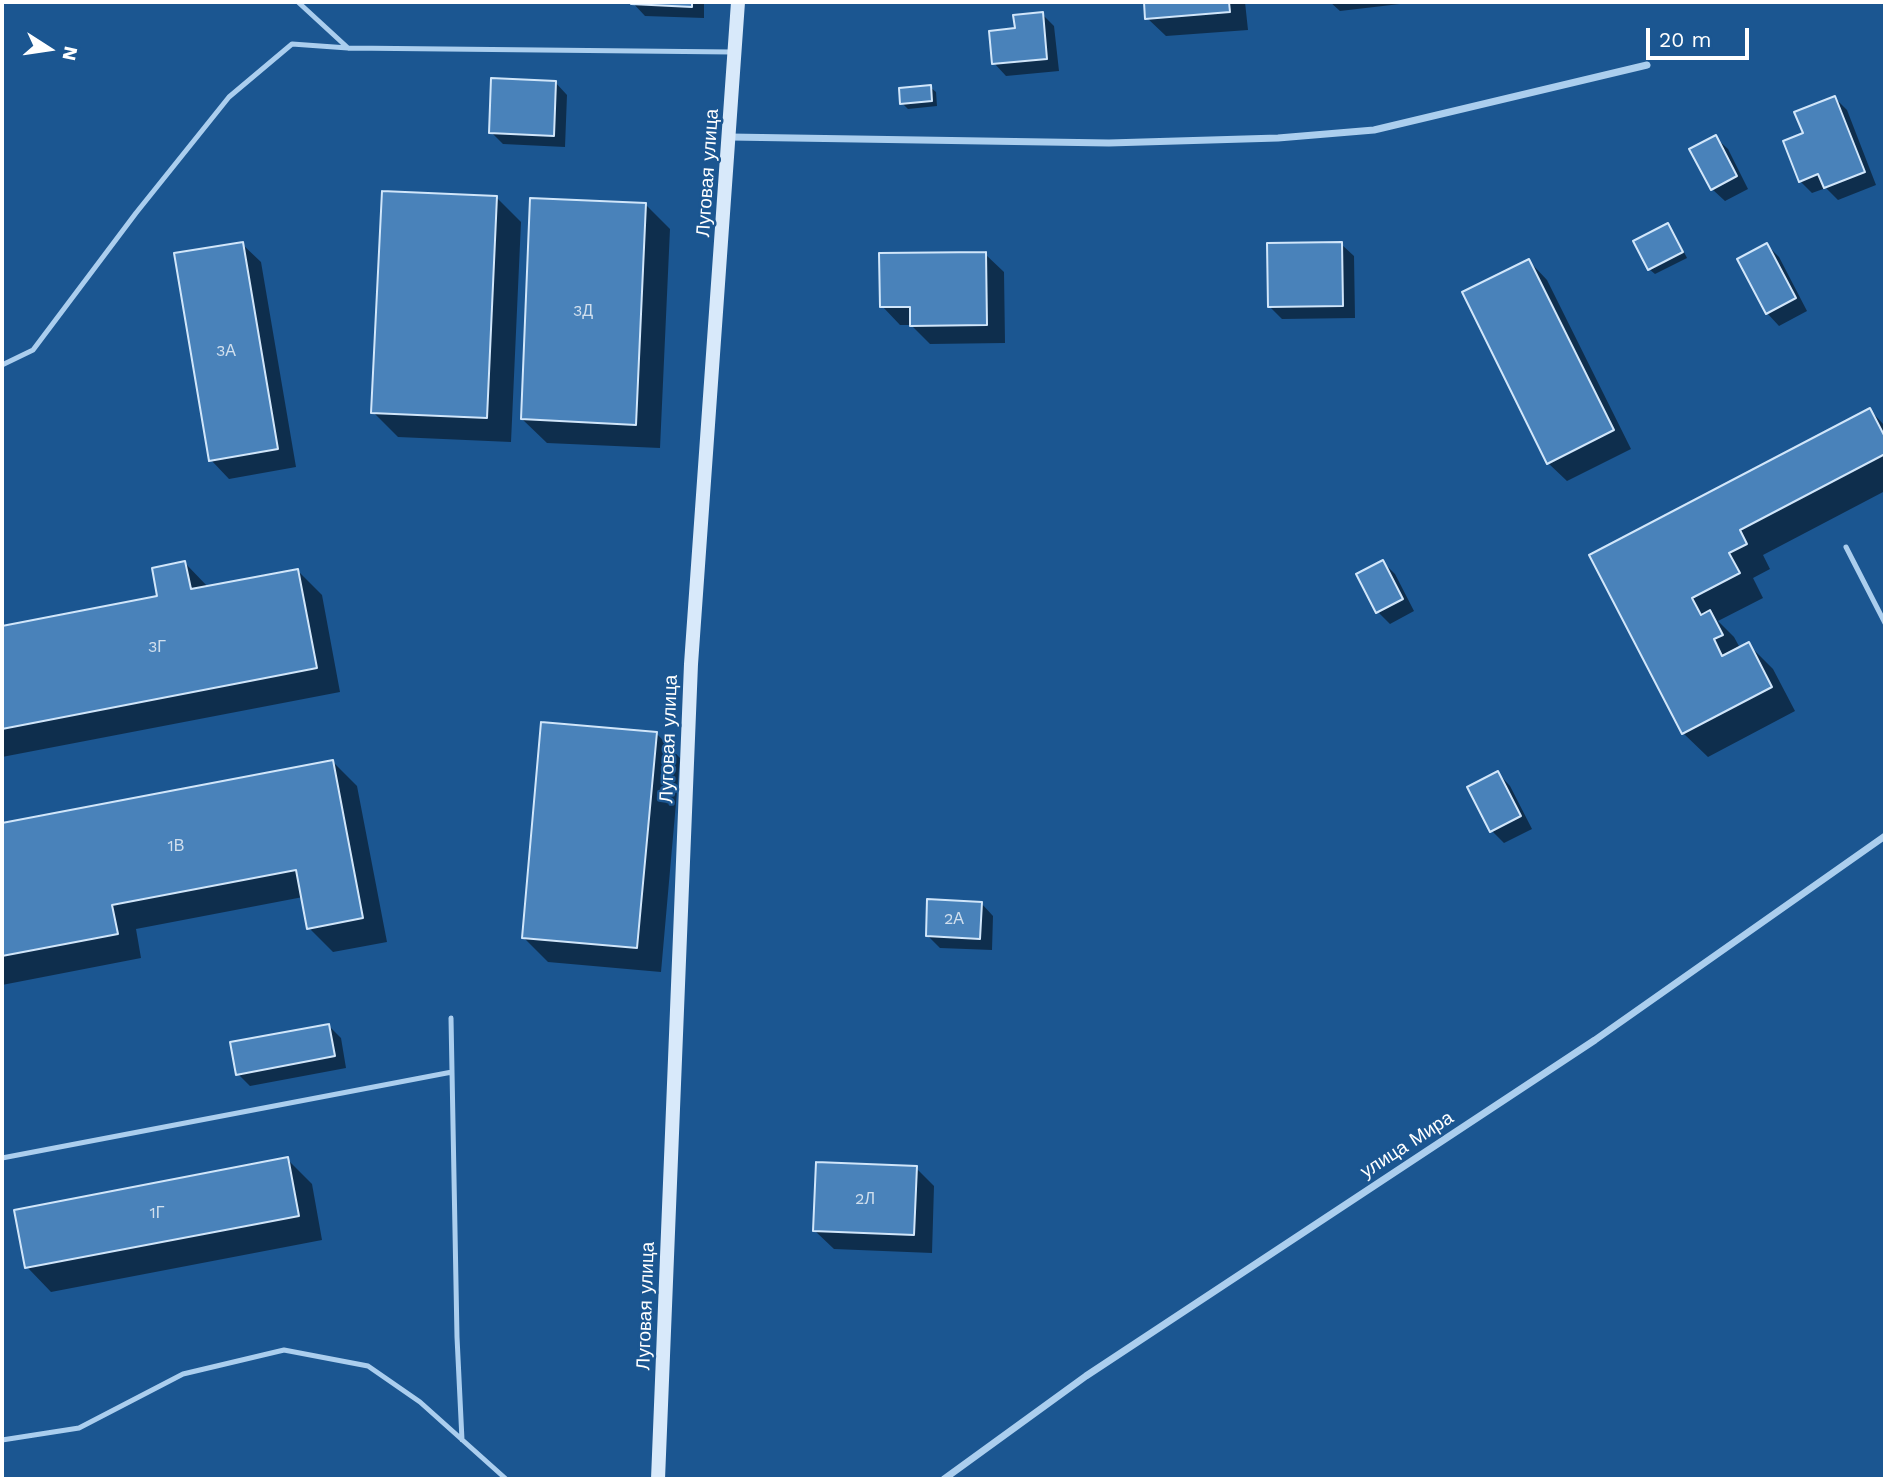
<!DOCTYPE html>
<html>
<head>
<meta charset="utf-8">
<style>
  body { margin:0 }
  #map { position:relative; width:1887px; height:1481px; overflow:hidden; background:#1b5691; font-family:"Work Sans",sans-serif }
  canvas { display:block }
  .frame { position:absolute; inset:0; border:4px solid #fff; pointer-events:none }
  .north { position:absolute; left:14px; top:14px; width:70px; height:70px; -webkit-text-stroke:5px #1b5691; paint-order:stroke; rotate:102deg; font-size:19px; font-weight:700; line-height:28px; text-align:center; color:#fff }
  .north::after { content:''; display:block; margin:auto; width:24px; height:32px; background:#fff; clip-path:polygon(50% 0,100% 100%,50% 72%,0 100%) }
  .scale { position:absolute; left:1646px; top:28px; width:103px; height:32px; box-sizing:border-box; border:4px solid #fff; border-top:0; padding-left:9px; font-size:21px; line-height:24px; white-space:nowrap; color:#fff; -webkit-text-stroke:5px #1b5691; paint-order:stroke }
</style>
</head>
<body>
<div id="map">
<canvas width="1887" height="1481"></canvas>
<div class="frame"></div>
<div class="north">N</div>
<div class="scale">20 m</div>
</div>
<script>
const g = document.querySelector('canvas').getContext('2d');
g.lineJoin = 'round';
function paint(path, color) { g.fillStyle = color; g.fill(path, 'evenodd'); }
const shape = rows => new Path2D(rows.map(r => 'M' + r).join(''));
function trace(path, color, width, dash) { g.strokeStyle = color; g.lineWidth = width; g.lineCap = dash ? 'butt' : 'round'; g.setLineDash(dash || []); g.stroke(path); }
function label(font, color, halo, rows, align = 'center') {
  g.font = font + ' "Work Sans",sans-serif'; g.lineWidth = 5; g.setLineDash([]); g.textBaseline = 'middle'; g.strokeStyle = halo; g.fillStyle = color; for (const [text, x, y, turn = 0] of rows) {
    g.save(); g.translate(x, y); g.rotate((+turn || 0) * Math.PI / 180); g.textAlign = isNaN(turn) ? turn : align; if (halo) g.strokeText(text, 0, 0); g.fillText(text, 0, 0); g.restore();
  }
}
const shadow = shape([
  [632,2,704,2,704,18,645,16],
  [1146,2,1245,2,1248,30,1166,36,1147,18],
  [1330,2,1417,2,1340,11],
  [1042,14,1054,26,1059,71,1006,76,994,63],
  [555,82,567,95,565,147,503,144,491,132],
  [930,87,936,92,937,106,908,109,902,103],
  [1835,98,1847,110,1876,185,1838,200,1826,188,1812,193,1800,181,1805,134],
  [1715,137,1728,149,1748,189,1725,201,1712,189],
  [497,198,521,222,511,442,398,437,373,412],
  [645,204,670,229,660,448,547,443,522,419],
  [1667,225,1673,231,1687,258,1655,274,1649,269],
  [242,244,261,262,296,467,229,479,211,460],
  [1341,244,1354,256,1355,318,1282,319,1270,307],
  [1767,245,1779,257,1807,311,1779,326,1767,313],
  [985,254,1004,272,1005,343,930,344,911,325,900,325,882,306],
  [1529,261,1547,280,1631,449,1567,481,1548,463],
  [1870,410,1885,426,1885,491,1763,555,1770,569,1753,578,1763,598,1718,621,1734,637,1740,648,1748,644,1773,669,1795,711,1708,757,1683,733,1591,556],
  [1383,562,1395,574,1414,611,1390,624,1378,612],
  [185,563,209,588,298,571,322,595,340,692,2,757,2,628,159,597],
  [656,733,680,758,661,972,548,962,523,937],
  [333,762,357,786,387,942,333,952,309,928,303,897,136,929,141,958,2,985,2,825],
  [1498,773,1510,786,1532,829,1504,843,1492,831],
  [981,903,993,916,992,950,940,948,928,936],
  [329,1026,341,1038,346,1068,250,1086,238,1074],
  [287,1159,312,1184,322,1240,51,1292,27,1267],
  [916,1168,934,1186,932,1253,834,1249,815,1231]
]);
const building = shape([
  [631,2,692,2,692,7,631,4,631,2],
  [1144,2,1229,2,1230,12,1145,19,1144,2],
  [1043,12,1047,59,992,64,989,31,1015,28,1013,15,1043,12],
  [491,78,556,81,554,136,489,133,491,78],
  [931,85,932,101,900,104,899,88,931,85],
  [1835,96,1865,172,1824,188,1818,174,1799,182,1783,141,1803,133,1794,112,1835,96],
  [1716,135,1737,176,1711,190,1689,149,1716,135],
  [382,191,497,196,487,418,371,413,382,191],
  [530,198,646,203,636,425,521,419,530,198],
  [1668,223,1683,252,1648,270,1633,241,1668,223],
  [243,242,278,449,209,461,174,253,243,242],
  [1342,242,1343,306,1268,307,1267,243,1342,242],
  [1767,243,1796,298,1766,314,1737,259,1767,243],
  [986,252,987,325,910,326,910,307,880,307,879,253,986,252],
  [1529,259,1614,430,1547,464,1462,292,1529,259],
  [1870,408,1885,437,1885,454,1740,530,1747,544,1729,553,1740,573,1692,598,1701,615,1710,610,1723,635,1714,639,1722,656,1749,642,1772,687,1682,734,1589,555,1870,408],
  [1383,560,1403,599,1376,613,1356,574,1383,560],
  [185,561,191,589,298,569,317,668,2,729,2,626,157,596,152,568,185,561],
  [541,722,657,732,637,948,522,938,541,722],
  [333,760,363,918,307,929,296,870,112,905,118,934,2,956,2,823,333,760],
  [1498,771,1521,816,1490,832,1467,787,1498,771],
  [927,899,982,902,980,939,926,936,927,899],
  [329,1024,335,1056,236,1075,230,1042,329,1024],
  [288,1157,299,1216,25,1268,14,1210,288,1157],
  [816,1162,917,1166,914,1235,813,1231,816,1162]
]);
const lane = shape([
  [298,2,348,48],
  [2,365,33,350,136,213,229,97,292,44,348,48,732,52],
  [1846,547,1885,623],
  [451,1018,457,1337,462,1440],
  [2,1158,452,1072],
  [2,1440,79,1428,183,1374,284,1350,368,1366,420,1402,506,1479]
]);
const street = shape([
  [730,137,1109,143,1278,138,1374,130,1647,65],
  [944,1479,1086,1376,1595,1040,1885,836]
]);
const secondary = shape([
  [658,1479,691,664,738,2]
]);
const numberNames = [
  ["3Д",583,311],
  ["3А",226,351],
  ["3Г",157,647],
  ["1В",176,846],
  ["2А",954,919],
  ["2Л",865,1199],
  ["1Г",157,1213]
];
const streetNames = [
  ["Луговая улица",708,173,-86],
  ["Луговая улица",669,739,-88],
  ["улица Мира",1407,1145,-33],
  ["Луговая улица",646,1306,-88]
];
paint(shadow, '#0007');
paint(building, '#4982ba');
trace(building, '#d1e6fa', 2);
trace(lane, '#abceee', 5);
trace(street, '#abceee', 7);
trace(secondary, '#d8e9fa', 14);
label('16px', '#d2e0ee', null, numberNames);
label('19px', '#fff', '#1b5691', streetNames);
</script>
</body>
</html>
